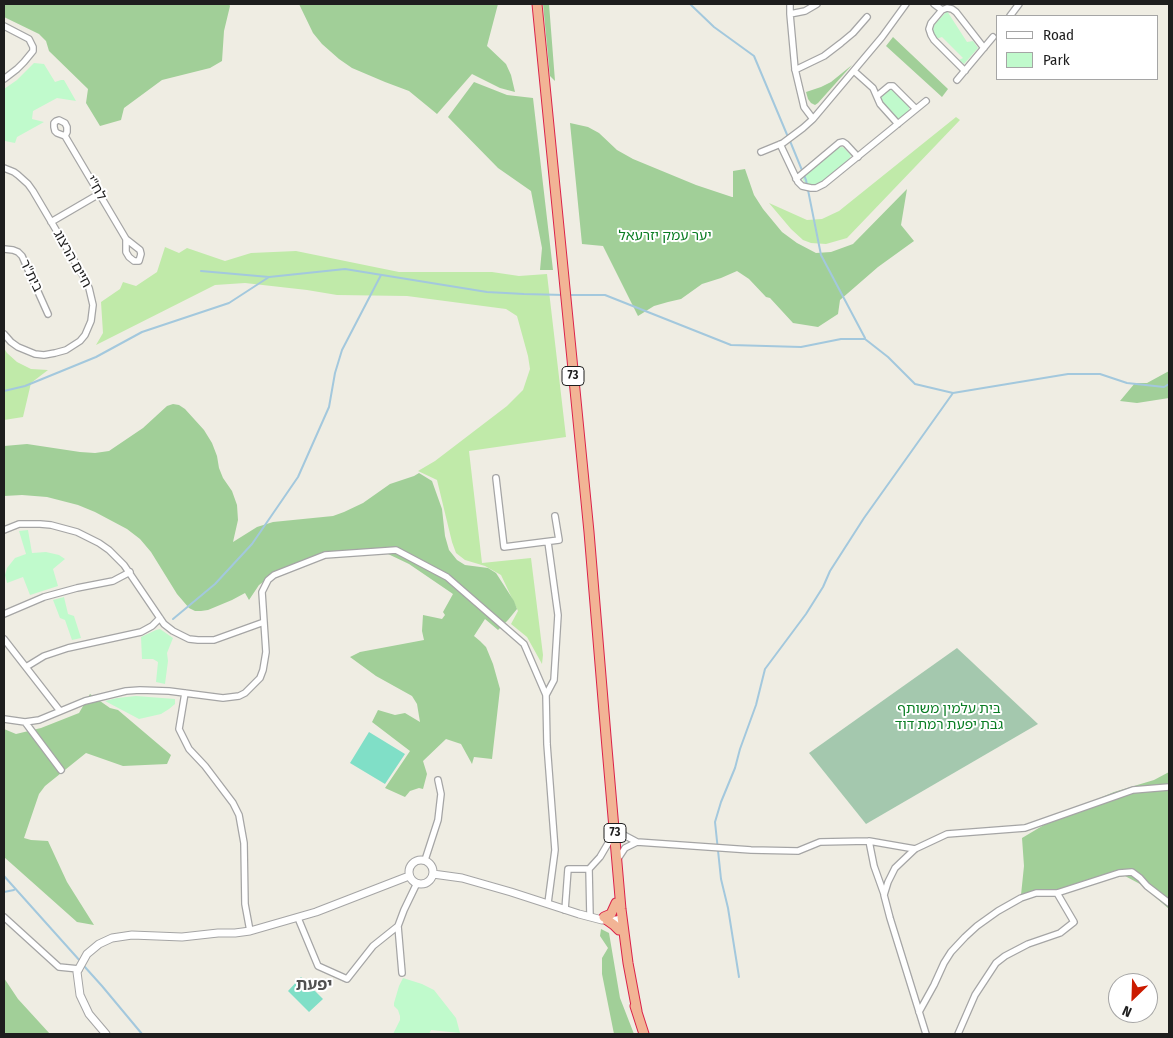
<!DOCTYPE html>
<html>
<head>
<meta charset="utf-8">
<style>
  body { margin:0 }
  #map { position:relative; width:1173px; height:1038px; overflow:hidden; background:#efede3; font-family:"Fira Sans Condensed",sans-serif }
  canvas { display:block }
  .frame { position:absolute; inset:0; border:5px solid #1e1e1e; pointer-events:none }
  .legend { position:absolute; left:996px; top:15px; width:162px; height:65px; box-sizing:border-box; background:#fff; border:1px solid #a5a5a5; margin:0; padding:6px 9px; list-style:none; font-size:15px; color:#1e1e1e }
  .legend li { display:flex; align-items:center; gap:10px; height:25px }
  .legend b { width:25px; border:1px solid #a5a5a5 }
  .north { position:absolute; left:1108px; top:973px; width:50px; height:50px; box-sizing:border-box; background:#fff; border:1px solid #a5a5a5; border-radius:50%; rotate:204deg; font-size:14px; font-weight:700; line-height:20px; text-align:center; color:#1e1e1e }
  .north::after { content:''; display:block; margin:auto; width:18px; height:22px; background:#cb1b00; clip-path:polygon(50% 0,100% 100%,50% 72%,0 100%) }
</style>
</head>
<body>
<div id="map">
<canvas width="1173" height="1038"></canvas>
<div class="frame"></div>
<ul class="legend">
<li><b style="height:6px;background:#fff"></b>Road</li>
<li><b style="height:14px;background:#c0facc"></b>Park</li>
</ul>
<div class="north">N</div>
</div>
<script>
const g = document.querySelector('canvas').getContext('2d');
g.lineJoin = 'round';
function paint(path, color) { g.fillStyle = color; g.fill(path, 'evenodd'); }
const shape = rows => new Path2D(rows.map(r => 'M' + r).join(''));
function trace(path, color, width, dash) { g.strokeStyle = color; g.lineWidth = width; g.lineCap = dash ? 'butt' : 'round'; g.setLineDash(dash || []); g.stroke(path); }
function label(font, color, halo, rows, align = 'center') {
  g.font = font + ' "Fira Sans Condensed","Noto Sans Hebrew",sans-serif'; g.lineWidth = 4; g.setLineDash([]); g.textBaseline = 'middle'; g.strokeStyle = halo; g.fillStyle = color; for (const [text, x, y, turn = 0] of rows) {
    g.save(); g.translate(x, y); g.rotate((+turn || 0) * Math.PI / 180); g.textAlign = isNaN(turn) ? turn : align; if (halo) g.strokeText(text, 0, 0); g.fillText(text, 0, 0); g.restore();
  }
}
const grass = shape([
  [956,117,960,120,847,238,826,244,811,243,803,240,791,229,769,203,807,220,822,219,839,211],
  [165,247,179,253,187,248,225,261,251,253,296,251,399,272,492,272,519,276,547,274,566,437,469,451,482,563,531,558,543,655,542,664,527,637,511,624,518,611,501,575,485,566,465,560,456,553,452,542,437,480,418,471,435,461,507,406,523,390,530,369,528,356,517,316,506,309,407,296,337,295,307,290,245,283,215,285,96,345,103,333,101,302,120,289,123,282,136,286,157,272],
  [4,348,7,353,17,362,31,369,48,370,31,383,23,417,4,420]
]);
const forest = shape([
  [4,4,229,4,230,6,224,31,222,61,210,68,162,80,124,108,121,120,100,126,86,103,88,89,49,51,46,41,39,34,4,17],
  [299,4,498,4,487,46,506,64,511,75,515,92,500,88,472,74,437,114,409,91,385,82,352,68,339,59,322,44,313,33],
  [543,4,549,4,555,81,550,76],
  [893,37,948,89,942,97,886,46],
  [852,65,818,103,815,105,811,103,808,99,806,92,821,87,831,82],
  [474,82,507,95,533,98,553,270,540,270,542,248,531,191,498,168,448,117],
  [570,123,588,127,599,133,617,150,633,159,696,185,732,197,733,197,733,171,745,169,754,195,763,209,782,232,797,243,816,253,831,252,853,244,907,189,901,225,914,241,878,267,840,300,838,314,818,327,793,323,770,298,766,297,749,279,737,271,721,278,702,284,681,299,668,302,654,306,638,316,603,246,582,244],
  [1169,371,1169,398,1137,403,1120,401,1135,383,1147,383],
  [173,404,179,405,185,409,204,430,212,443,217,456,219,468,223,478,232,491,237,505,238,520,233,542,257,527,273,522,333,516,344,512,363,503,390,484,414,476,419,473,432,481,442,509,445,536,449,550,457,560,465,565,488,568,496,573,514,601,517,609,508,620,498,630,485,619,474,636,480,641,486,647,493,664,500,689,492,759,474,757,472,764,461,744,446,739,423,761,427,774,423,789,419,788,410,791,405,797,385,788,410,751,372,722,378,710,395,715,405,713,420,722,417,704,412,696,376,676,350,657,360,652,424,640,422,631,423,615,442,619,445,615,443,612,453,594,409,564,386,553,327,557,266,580,259,585,249,600,245,593,232,600,208,610,201,611,195,611,189,608,177,594,151,552,140,539,127,529,95,512,78,505,47,497,22,495,4,496,4,446,27,444,80,452,95,453,109,451,143,428,167,406],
  [90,694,110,708,118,710,171,755,167,764,123,766,86,753,45,786,39,794,24,838,31,840,48,841,67,882,94,925,77,922,4,857,4,729,16,734,41,728,79,713],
  [1169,772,1169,909,1140,884,1125,876,1098,879,1044,894,1021,895,1024,866,1022,838,1064,813,1114,792,1154,780],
  [601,929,609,933,620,998,634,1034,614,1034,602,974,602,958,608,948,600,936],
  [4,978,18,999,50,1034,4,1034]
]);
const cemetery = shape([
  [957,648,1038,724,866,824,809,753]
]);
const park = shape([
  [947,11,967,42,973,41,978,48,964,64,959,60,963,58,942,37,936,39,933,33,933,29,935,24],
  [34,63,44,64,55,82,61,80,64,80,76,101,57,98,33,111,32,119,44,122,17,137,15,143,5,141,4,142,4,89,17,80],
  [891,89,909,107,909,112,901,119,898,120,882,104,881,99,882,96,887,91],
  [842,147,844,148,851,155,849,160,820,183,815,185,811,185,805,183,803,180,803,177,837,148],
  [28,530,32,553,46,552,59,555,65,559,53,569,58,586,30,595,23,577,7,583,5,575,7,568,15,558,26,554,19,531],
  [64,597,68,614,74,616,81,638,72,640,65,620,60,618,53,600],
  [160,629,173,638,167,653,168,661,165,684,156,682,158,662,153,659,142,659,141,637,156,630],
  [136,696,175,699,175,704,169,709,161,714,139,719,105,701,117,698],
  [403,978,422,984,434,990,456,1018,460,1033,431,1030,429,1034,393,1034,400,1020,400,1016,398,1010,394,1006,394,1003,399,986]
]);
const pitch = shape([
  [369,732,405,754,385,784,350,763],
  [301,977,323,999,309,1012,288,991]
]);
const stream = shape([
  [690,4,714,27,754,56,788,137],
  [790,141,806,180,807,185],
  [808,190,821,255,865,338],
  [201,271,269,277,345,269,487,292,524,294,564,295],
  [568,295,605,295,731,345,801,347,841,339,865,339,888,357,915,384,953,393,1068,374,1100,374,1127,383,1164,387,1169,384],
  [4,391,25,386,96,357,142,332,229,303,269,277],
  [173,619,215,584,252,544,298,477,329,407,335,373,342,350,381,275],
  [4,876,81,962],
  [4,892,14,890],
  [84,966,102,986,142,1034],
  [739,977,728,908,721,879,715,822,721,802,735,768,740,749,756,705,765,669,806,614,823,587,830,571,864,518,953,393]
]);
const minor = shape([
  [790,4,790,14,795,69,804,107,813,119,882,37,906,4],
  [934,4,942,10,931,23,929,29,931,35,934,40,965,71],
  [942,10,947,8,952,9,956,12,984,48],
  [790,14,805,11,817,4],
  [1010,16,1019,4],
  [4,26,29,39,33,47,33,51,24,62,17,69,4,79],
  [795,70,824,56,841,43,853,33,867,17],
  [854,71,873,88,880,104,898,124],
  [957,80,993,37],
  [877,96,889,86,893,86,916,109],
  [65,136,67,132,67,127,65,123,59,120,56,121,54,123,54,127,55,131,57,133,65,136,126,239,140,250,141,254,139,261,134,261,129,257,126,252,126,239],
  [780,144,798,182,802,186,811,188,816,188,824,184,926,101],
  [761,152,783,143,803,128,813,119],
  [4,168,14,172,18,175,28,184,33,191,85,279,89,288,93,305,91,321,85,335,80,341,66,350,55,353,44,355,35,354,18,347,11,342,4,334],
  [796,179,839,143,843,142,846,144,858,157],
  [51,222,99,194],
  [4,249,13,250,18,252,22,256,48,314],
  [496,478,504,547,559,540,555,516],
  [4,530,19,524,40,524,51,525,77,532,99,543,109,550,124,565,164,624,173,631,189,639,198,640,214,640,264,622],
  [4,614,44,597,77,588,113,581,130,572],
  [4,639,60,711],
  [26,667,44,656,68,648,141,632,152,626,160,618],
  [185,693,179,729,189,749,205,766,233,803,239,815,244,843,245,904,250,931],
  [546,695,554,680,558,615,548,542],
  [4,719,25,722,61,770],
  [25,722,39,720,85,701,126,691,140,690,169,691,223,698,239,696,245,693,260,678,263,670,266,652,262,592,268,580,274,575,325,555,396,550,447,577,524,644,546,695,547,744,555,850,548,903],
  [614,827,622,834,637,842],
  [425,860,438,820,441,794,438,780],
  [617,860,625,848,637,842,751,850,798,851,820,842,869,841],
  [884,894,874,866,869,841,915,849],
  [565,910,568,869,589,869],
  [590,916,589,869,600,857,610,840],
  [4,917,59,967,79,969],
  [298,918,318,966,347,979,373,946,398,926],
  [402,973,398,926,404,910,417,883],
  [919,1012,934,985,944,963,951,952,965,937,977,926,998,911,1021,898,1036,893,1057,893,1119,873,1132,872,1140,878,1147,886,1169,903],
  [926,1034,890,918,884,895,888,882,895,868,915,849,947,834,1025,828,1133,790,1169,787],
  [958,1034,975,995,996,963,1005,956,1028,944,1060,933,1074,922,1057,893]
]);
const tertiary = shape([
  '409 872a12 12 0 1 1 24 0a12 12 0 1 1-24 0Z',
  [433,874,462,878,511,892,579,914,602,920,617,920,622,918],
  [106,1034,89,1014,80,995,77,972,87,954,99,944,112,938,132,935,182,937,218,933,235,933,250,931,316,912,409,876]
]);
const trunk = shape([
  [537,4,589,532,607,748,621,909,628,963,637,1011],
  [604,917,611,914,616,903],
  [607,920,614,925,619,930],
  [635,1006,644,1034]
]);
const shields = [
  [573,376,22],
  [615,833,22]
];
const shieldNames = [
  ["73",573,376],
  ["73",615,833]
];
const streetNames = [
  ["לח\"י",96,188,60],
  ["חיים הרצוג",72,259,61],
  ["בית\"ר",31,276,64]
];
const parkNames = [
  ["יער עמק יזרעאל",665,236],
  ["בית עלמין משותף",949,709],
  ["גבת יפעת רמת דוד",949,725]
];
const quarterNames = [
  ["יפעת",314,986]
];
paint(grass, '#c0eaa9');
paint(forest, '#a1cf98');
paint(cemetery, '#a4c8ae');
paint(park, '#c0facc');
paint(pitch, '#80dfc7');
trace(stream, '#a3c8dd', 2);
trace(minor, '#a5a5a5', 8);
trace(tertiary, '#a5a5a5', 9);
trace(trunk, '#db2249', 11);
trace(minor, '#fff', 5.5);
trace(tertiary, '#fff', 7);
trace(trunk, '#f2b495', 9);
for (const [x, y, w] of shields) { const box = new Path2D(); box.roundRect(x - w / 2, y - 9.5, w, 19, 4); g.fillStyle = '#fff'; g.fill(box); trace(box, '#1e1e1e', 1); }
label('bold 12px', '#1e1e1e', null, shieldNames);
label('14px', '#1e1e1e', '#fff', streetNames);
label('14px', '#0a7d23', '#fff', parkNames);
label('bold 16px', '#515151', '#fff', quarterNames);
</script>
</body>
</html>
